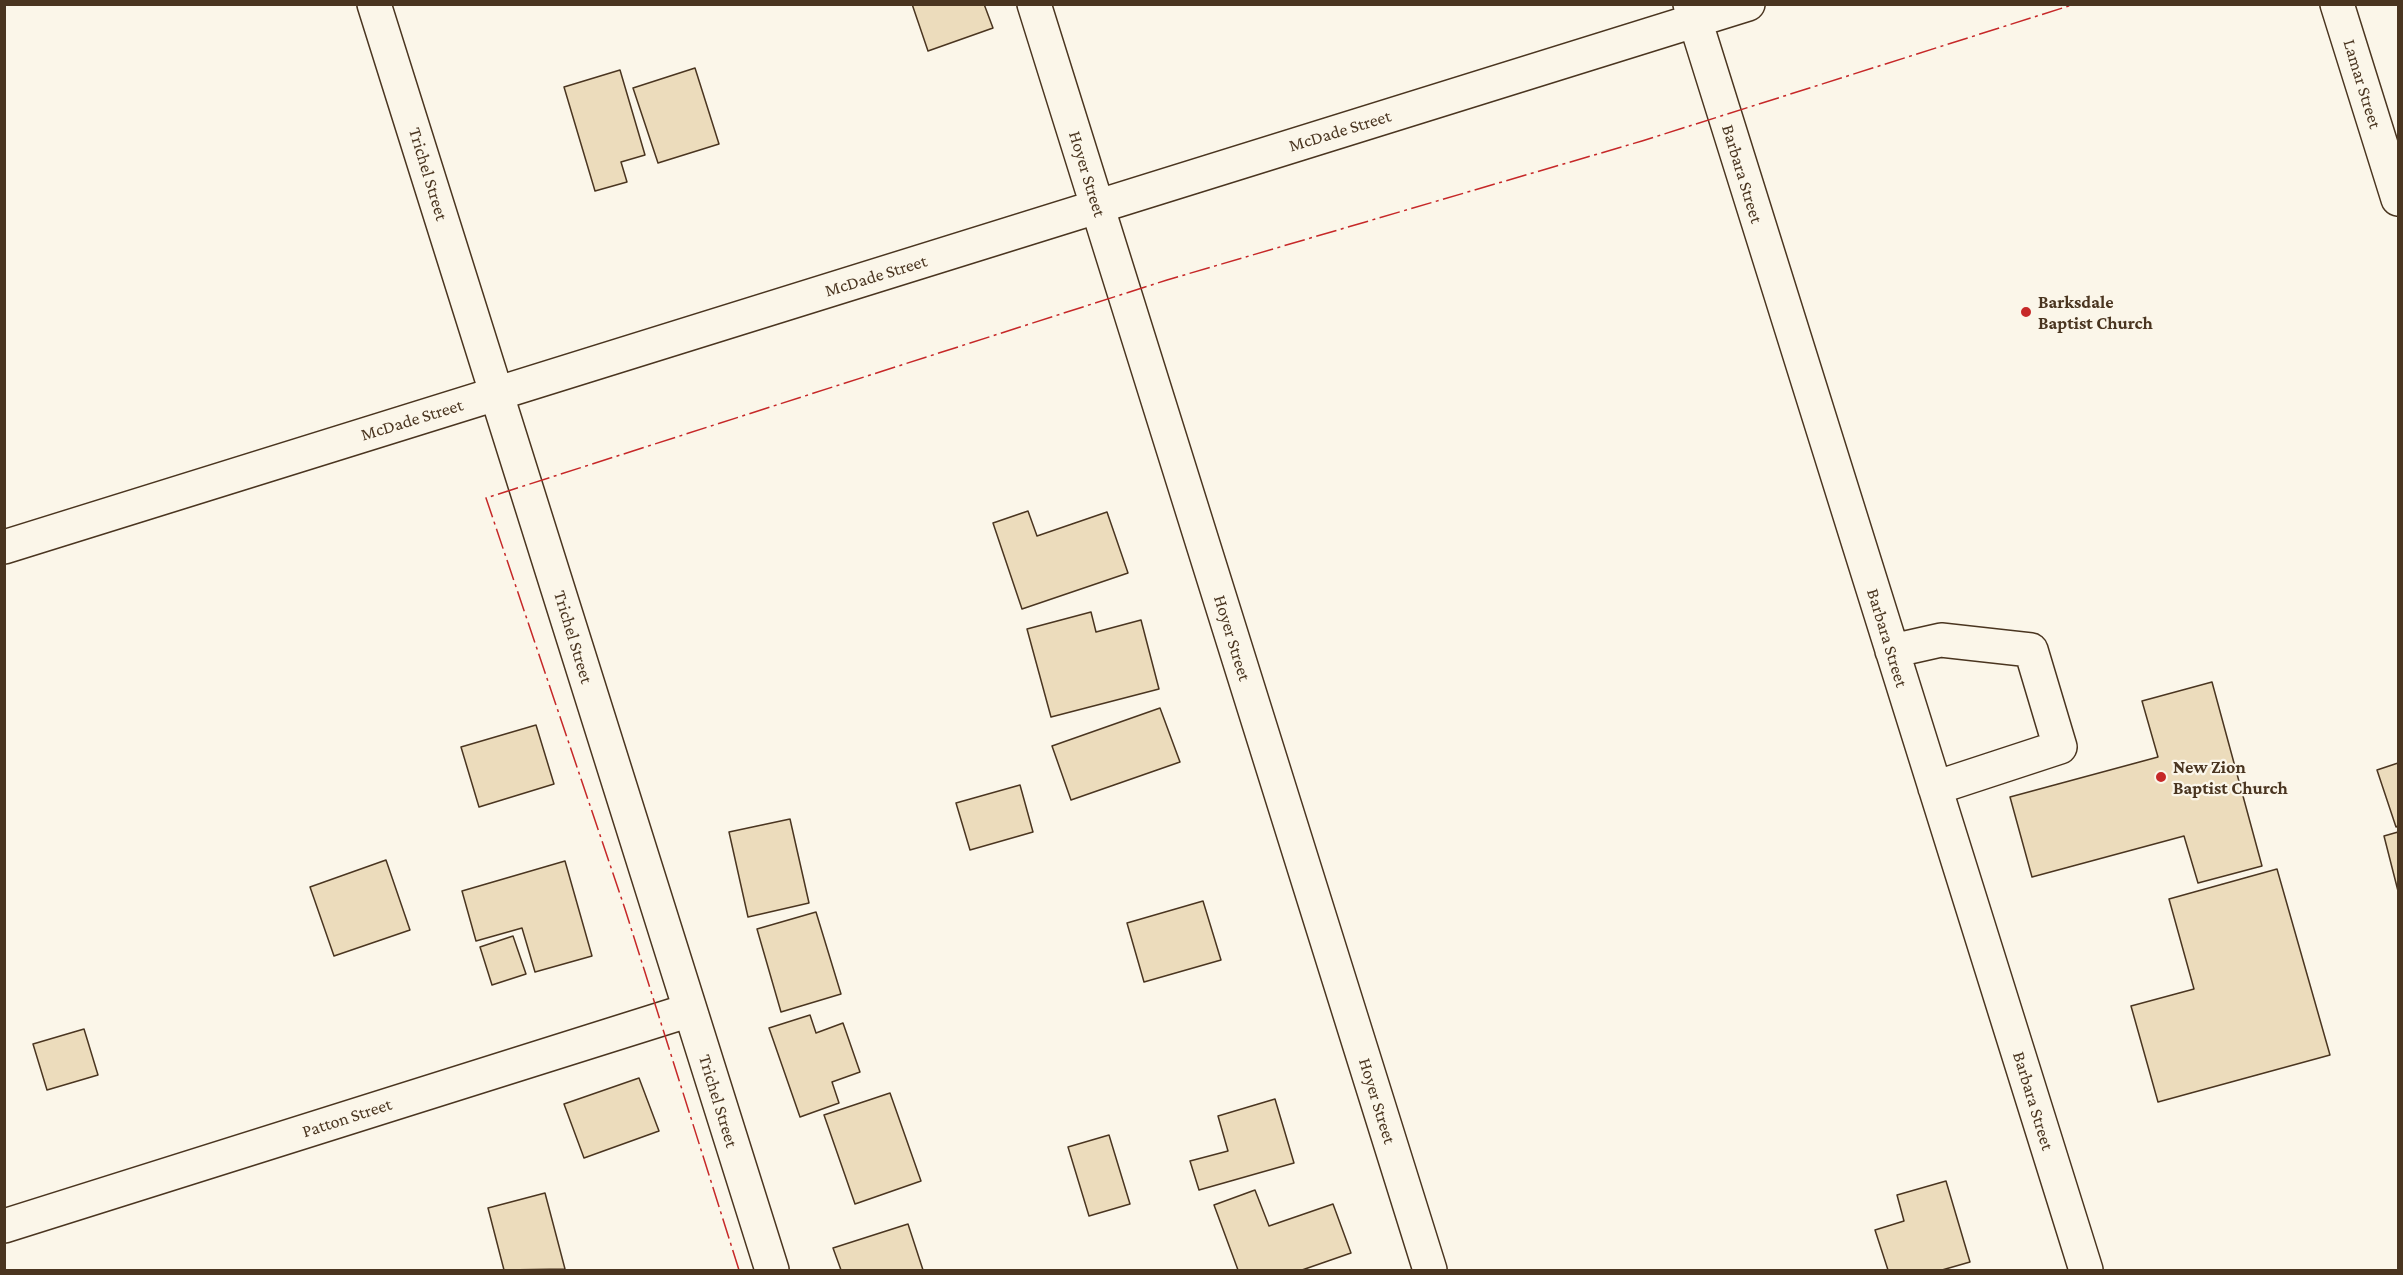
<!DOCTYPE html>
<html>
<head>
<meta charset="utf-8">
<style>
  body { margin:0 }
  #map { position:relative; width:2403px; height:1275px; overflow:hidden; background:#fbf6e9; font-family:"Crimson Pro",serif }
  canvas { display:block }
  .frame { position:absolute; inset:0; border:6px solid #4a3520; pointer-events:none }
</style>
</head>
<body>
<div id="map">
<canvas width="2403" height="1275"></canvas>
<div class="frame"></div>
</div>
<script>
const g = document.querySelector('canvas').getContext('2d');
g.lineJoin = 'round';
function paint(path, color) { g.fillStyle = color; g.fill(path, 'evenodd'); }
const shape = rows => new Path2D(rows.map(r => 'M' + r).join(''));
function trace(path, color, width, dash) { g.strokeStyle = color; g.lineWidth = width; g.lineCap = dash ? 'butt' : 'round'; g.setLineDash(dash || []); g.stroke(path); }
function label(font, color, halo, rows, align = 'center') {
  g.font = font + ' "Crimson Pro",serif'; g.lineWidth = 4.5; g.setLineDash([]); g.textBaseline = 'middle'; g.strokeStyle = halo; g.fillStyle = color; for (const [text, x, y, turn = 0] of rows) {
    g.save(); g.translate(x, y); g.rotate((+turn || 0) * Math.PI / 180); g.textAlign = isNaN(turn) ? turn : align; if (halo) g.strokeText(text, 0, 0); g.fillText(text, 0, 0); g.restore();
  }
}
const building = shape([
  [912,4,984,4,993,28,928,51,912,4],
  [695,68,719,144,658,163,633,88,695,68],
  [620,70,645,155,621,162,627,182,595,191,564,87,620,70],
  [1028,511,1037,536,1107,512,1128,573,1022,609,993,523,1028,511],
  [1091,612,1096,632,1141,620,1159,689,1051,717,1027,629,1091,612],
  [2212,682,2262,866,2198,883,2184,836,2032,877,2010,797,2158,757,2142,701,2212,682],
  [1160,708,1180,762,1071,800,1052,746,1160,708],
  [536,725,554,784,479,807,461,747,536,725],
  [2398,763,2398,826,2396,827,2377,770,2398,763],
  [1020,785,1033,832,970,850,956,803,1020,785],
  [790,819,809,903,748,917,729,832,790,819],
  [2398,832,2398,891,2384,836,2398,832],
  [386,860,410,930,334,956,310,887,386,860],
  [565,861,592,956,535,972,522,928,476,941,462,891,565,861],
  [2277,869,2330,1055,2158,1102,2131,1006,2194,989,2169,899,2277,869],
  [1203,901,1221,960,1144,982,1127,923,1203,901],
  [816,912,841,994,781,1012,757,929,816,912],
  [513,936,526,974,492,985,480,947,513,936],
  [810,1015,816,1033,843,1023,860,1072,832,1082,839,1103,800,1117,769,1028,810,1015],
  [84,1029,98,1075,47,1090,33,1044,84,1029],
  [639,1078,659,1131,584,1158,564,1104,639,1078],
  [890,1093,921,1181,855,1204,824,1115,890,1093],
  [1275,1099,1294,1163,1199,1190,1190,1161,1228,1151,1218,1116,1275,1099],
  [1109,1135,1130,1204,1089,1216,1068,1147,1109,1135],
  [1946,1181,1970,1262,1942,1270,1888,1270,1875,1230,1904,1221,1897,1195,1946,1181],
  [1255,1190,1269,1226,1333,1204,1351,1253,1302,1270,1238,1270,1214,1205,1255,1190],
  [545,1193,565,1269,504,1270,488,1208,545,1193],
  [908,1224,923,1270,841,1270,833,1248,908,1224]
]);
const minor = shape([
  [374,4,772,1270],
  [1034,4,1430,1270],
  [1690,4,2086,1270],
  [2337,4,2398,199],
  [4,547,1748,4],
  [1892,651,1941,640,2031,650,2060,747,1935,788],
  [4,1226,690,1010]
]);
const power = shape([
  [739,1270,625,909,486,498,1167,280,1642,141,2075,4]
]);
const markers = [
  [2026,312,6,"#c62828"],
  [2161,777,6,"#c62828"]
];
const streetNames = [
  ["Lamar Street",2362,84,73],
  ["McDade Street",1340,131,-17],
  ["Trichel Street",428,174,73],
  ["Hoyer Street",1087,174,73],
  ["Barbara Street",1742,174,73],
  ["McDade Street",876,276,-17],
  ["McDade Street",412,420,-17],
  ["Trichel Street",573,637,73],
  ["Hoyer Street",1232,638,73],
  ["Barbara Street",1887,638,73],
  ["Trichel Street",718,1101,73],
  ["Hoyer Street",1377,1101,73],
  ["Barbara Street",2033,1101,73],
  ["Patton Street",347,1118,-18]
];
const poiNames = [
  ["Barksdale",2038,302],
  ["Baptist Church",2038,323],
  ["New Zion",2173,767],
  ["Baptist Church",2173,788]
];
paint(building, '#ecdcbc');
trace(building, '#4a3520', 1.5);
trace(minor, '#4a3520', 36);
trace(minor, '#fbf6e9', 33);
trace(power, '#c62828', 1.5, [21, 4.5, 3, 4.5]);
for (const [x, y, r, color] of markers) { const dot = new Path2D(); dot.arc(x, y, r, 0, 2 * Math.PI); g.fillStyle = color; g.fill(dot); trace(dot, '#fbf6e9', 2); }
label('18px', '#4a3520', '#fbf6e9', streetNames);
label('bold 18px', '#4a3520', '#fbf6e9', poiNames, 'left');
</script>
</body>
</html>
